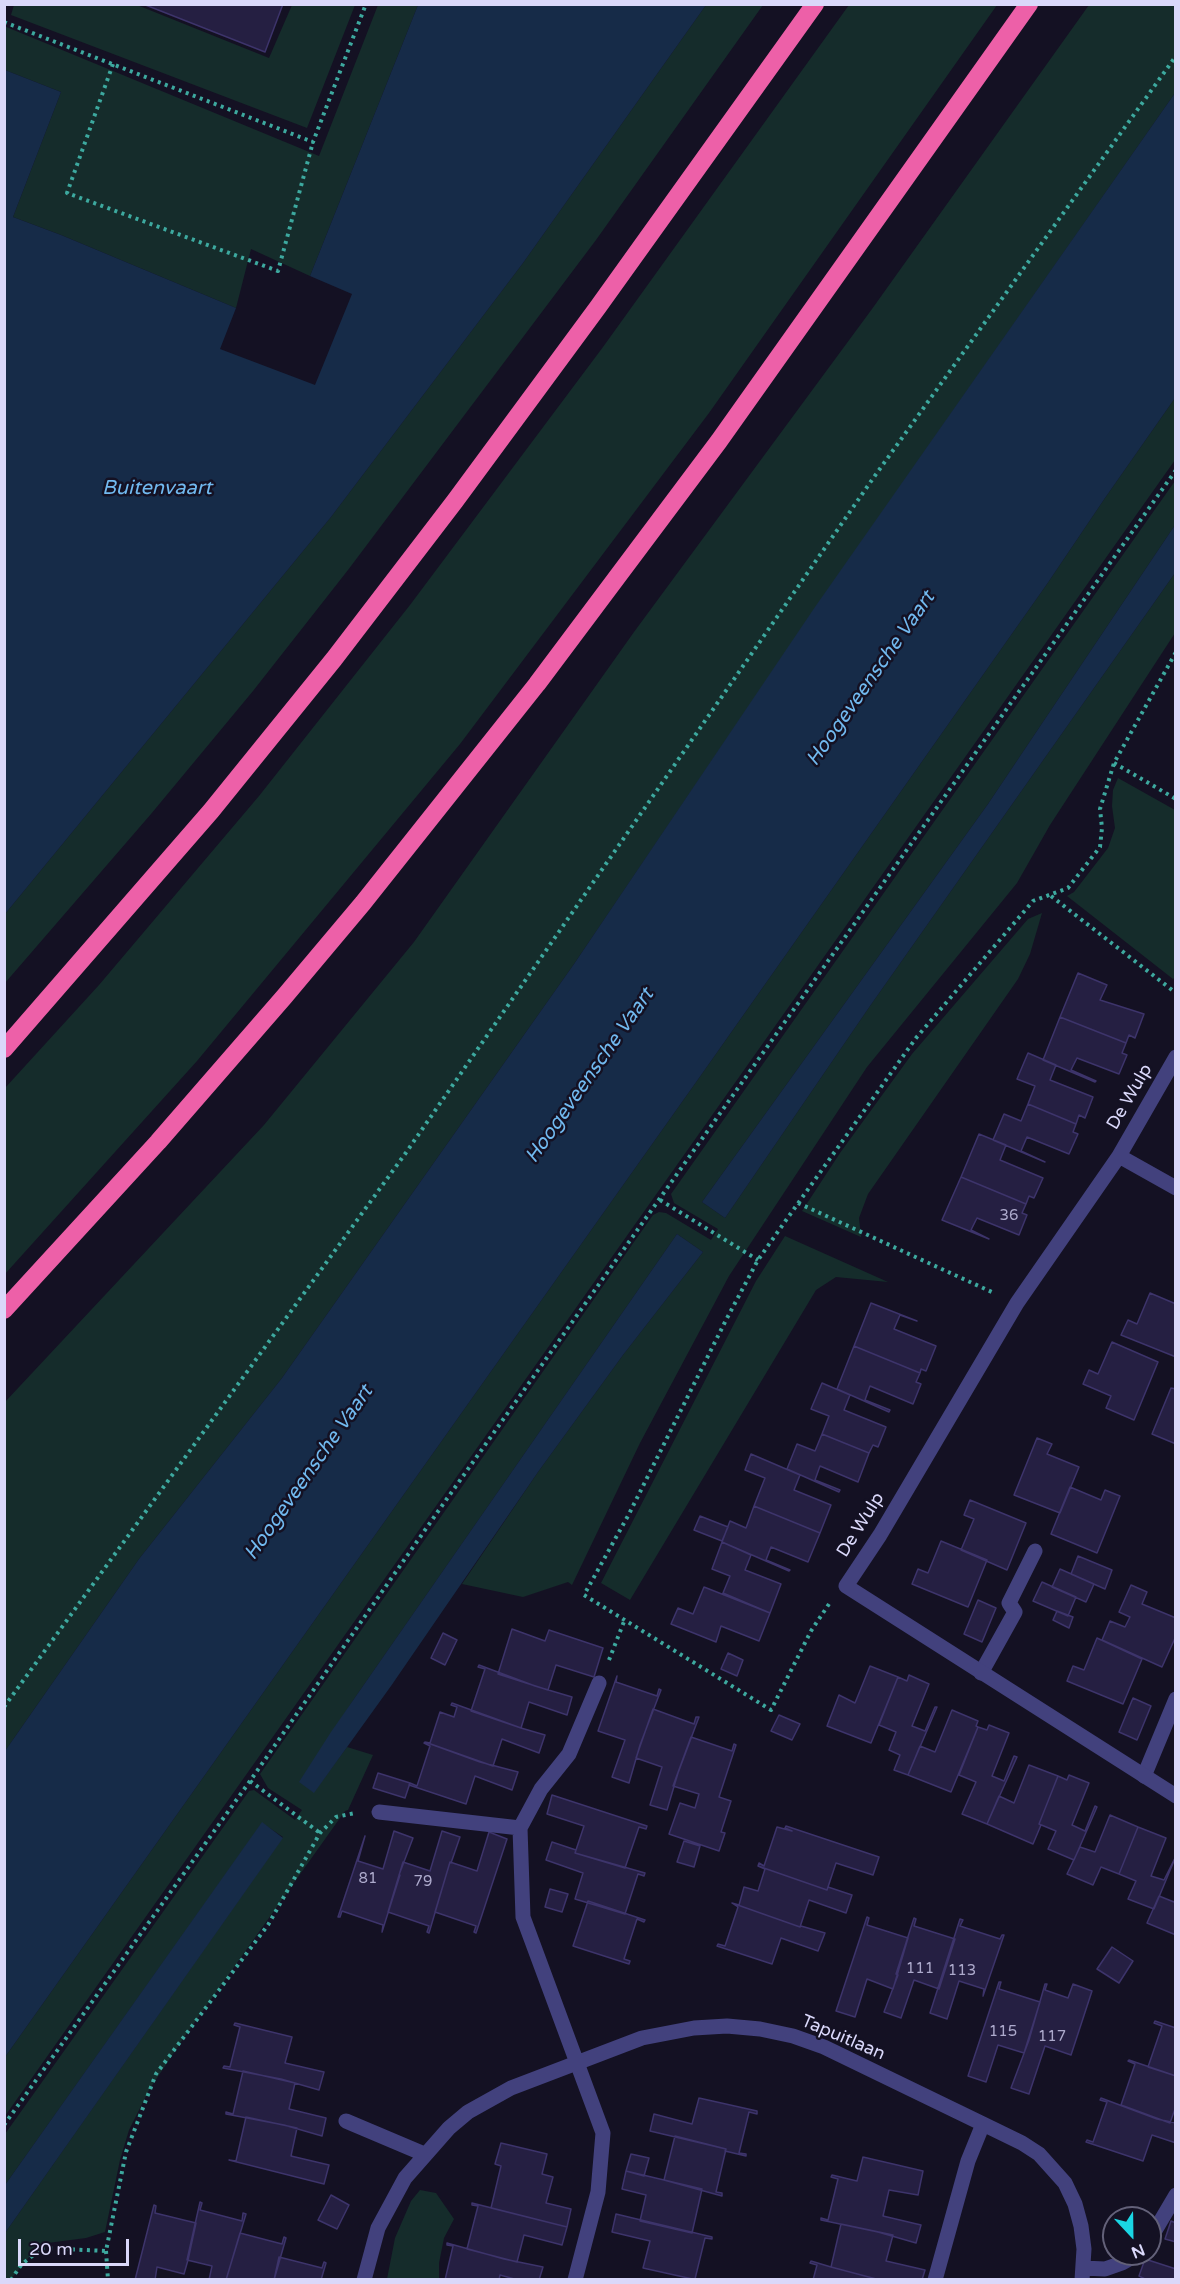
<!DOCTYPE html>
<html>
<head>
<meta charset="utf-8">
<style>
  body { margin:0 }
  #map { position:relative; width:1180px; height:2284px; overflow:hidden; background:#141123; font-family:"Varela Round",sans-serif }
  canvas { display:block }
  .frame { position:absolute; inset:0; border:6px solid #dad8fa; pointer-events:none }
  .north { position:absolute; left:1102px; top:2206px; width:60px; height:60px; box-sizing:border-box; background:#141123; border:2px solid #636179; border-radius:50%; rotate:158deg; font-size:16px; font-weight:700; line-height:24px; text-align:center; color:#dad8fa }
  .north::after { content:''; display:block; margin:auto; width:21px; height:27px; background:#1ad6e4; clip-path:polygon(50% 0,100% 100%,50% 72%,0 100%) }
  .scale { position:absolute; left:18px; top:2239px; width:111px; height:27px; box-sizing:border-box; border:3px solid #dad8fa; border-top:0; padding-left:8px; font-size:18px; line-height:21px; white-space:nowrap; color:#dad8fa; -webkit-text-stroke:4px #141123; paint-order:stroke }
</style>
</head>
<body>
<div id="map">
<canvas width="1180" height="2284"></canvas>
<div class="frame"></div>
<div class="north">N</div>
<div class="scale">20 m</div>
</div>
<script>
const g = document.querySelector('canvas').getContext('2d');
g.lineJoin = 'round';
function paint(path, color) { g.fillStyle = color; g.fill(path, 'evenodd'); }
const shape = rows => new Path2D(rows.map(r => 'M' + r).join(''));
function trace(path, color, width, dash) { g.strokeStyle = color; g.lineWidth = width; g.lineCap = dash ? 'butt' : 'round'; g.setLineDash(dash || []); g.stroke(path); }
function label(font, color, halo, rows, align = 'center') {
  g.font = font + ' "Varela Round",sans-serif'; g.lineWidth = 5; g.setLineDash([]); g.textBaseline = 'middle'; g.strokeStyle = halo; g.fillStyle = color; for (const [text, x, y, turn = 0] of rows) {
    g.save(); g.translate(x, y); g.rotate((+turn || 0) * Math.PI / 180); g.textAlign = isNaN(turn) ? turn : align; if (halo) g.strokeText(text, 0, 0); g.fillText(text, 0, 0); g.restore();
  }
}
const green = shape([
  [14,5,137,5,269,58,292,5,355,5,307,128,11,15],
  [378,5,418,5,310,276,251,249,236,308,61,235,13,217,61,92,5,70,4,26,319,156],
  [706,5,763,5,596,240,348,570,253,691,151,814,5,983,5,914,331,517,523,263],
  [849,5,997,5,709,413,460,744,197,1061,5,1274,5,1088,99,985,259,796,410,605,603,347],
  [1089,5,1175,5,1175,93,816,607,574,964,282,1378,139,1559,5,1751,5,1402,264,1125,414,942,634,632,872,309],
  [1175,398,1175,460,5,2116,5,2057,699,1078,1047,584,1105,498],
  [1175,481,1175,525,988,804,702,1202,725,1218,870,1006,1175,573,1175,633,1050,825,1017,883,867,1067,729,1276,640,1443,572,1585,568,1582,523,1597,462,1584,538,1472,623,1355,703,1252,677,1234,354,1699,300,1782,314,1792,347,1747,373,1755,348,1810,345,1811,185,2036,149,2090,129,2130,120,2160,105,2232,86,2238,40,2244,11,2279,5,2279,5,2233,283,1837,262,1823,5,2185,5,2134,249,1791,254,1790,295,1820,302,1810,268,1788,260,1774,653,1215,659,1212,666,1213,711,1240,718,1229,674,1203,671,1194],
  [1118,778,1175,810,1176,976,1173,979,1067,896,1074,892,1108,848,1115,828,1112,806,1113,790],
  [1042,913,1030,954,1018,979,868,1194,859,1218,861,1237,802,1211,840,1153,912,1054,1028,919],
  [785,1236,888,1282,836,1277,816,1290,630,1600,601,1583,756,1281],
  [420,2190,436,2193,454,2219,444,2238,439,2263,439,2279,387,2279,395,2238,411,2201]
]);
const water = shape([
  [418,5,706,5,523,263,331,517,5,914,5,70,61,92,13,217,61,235,236,308,220,349,315,385,352,294,310,276],
  [1175,93,1175,398,1105,498,1047,584,699,1078,5,2057,5,1751,139,1559,282,1378,574,964,815,607],
  [1175,525,1175,573,870,1006,725,1218,702,1202,988,804],
  [677,1234,703,1252,623,1355,538,1472,391,1686,314,1793,299,1782,331,1732],
  [262,1822,283,1838,5,2233,5,2185]
]);
const building = shape([
  [143,4,283,4,265,52,143,4],
  [1078,973,1107,985,1100,1000,1144,1014,1135,1038,1129,1035,1126,1043,1060,1017,1078,973],
  [1060,1017,1126,1043,1122,1053,1127,1055,1119,1074,1077,1058,1071,1070,1096,1081,1095,1082,1043,1060,1060,1017],
  [1028,1053,1056,1065,1050,1080,1093,1097,1085,1118,1079,1115,1076,1124,1028,1104,1035,1086,1017,1079,1028,1053],
  [1028,1104,1076,1124,1073,1132,1078,1134,1069,1154,1027,1137,1021,1151,1045,1162,993,1140,1004,1114,1021,1121,1028,1104],
  [979,1134,1006,1145,1000,1160,1043,1178,1034,1198,1029,1196,1026,1204,961,1177,979,1134],
  [961,1177,1026,1204,1022,1213,1027,1215,1019,1235,977,1218,971,1230,989,1239,942,1220,961,1177],
  [1150,1293,1176,1304,1176,1357,1121,1335,1128,1320,1137,1324,1150,1293],
  [871,1303,917,1321,900,1315,894,1329,936,1346,926,1371,921,1369,920,1373,854,1346,871,1303],
  [1112,1342,1158,1362,1134,1420,1106,1408,1111,1396,1083,1384,1089,1370,1098,1374,1112,1342],
  [854,1346,920,1373,916,1382,921,1384,913,1404,870,1386,865,1400,890,1410,889,1412,837,1389,854,1346],
  [822,1383,850,1395,844,1410,886,1427,878,1447,873,1445,869,1453,822,1434,829,1416,811,1409,822,1383],
  [1171,1388,1176,1389,1176,1444,1152,1434,1171,1388],
  [822,1434,869,1453,858,1482,820,1466,815,1480,840,1490,839,1492,787,1469,797,1444,815,1451,822,1434],
  [1037,1438,1052,1444,1047,1454,1079,1467,1060,1513,1014,1495,1037,1438],
  [751,1454,800,1475,794,1490,831,1505,820,1533,754,1506,765,1478,745,1470,751,1454],
  [1070,1487,1101,1500,1105,1490,1120,1496,1097,1553,1051,1534,1070,1487],
  [970,1500,1026,1523,1007,1570,961,1550,974,1519,964,1515,970,1500],
  [754,1506,820,1533,808,1562,771,1547,766,1560,790,1570,789,1571,722,1542,730,1521,746,1528,754,1506],
  [700,1516,728,1527,722,1541,694,1530,700,1516],
  [941,1541,987,1560,968,1607,912,1584,918,1569,928,1573,941,1541],
  [722,1542,751,1555,745,1570,781,1584,770,1613,723,1593,730,1576,712,1569,722,1542],
  [1078,1556,1112,1570,1105,1589,1071,1574,1078,1556],
  [1060,1569,1094,1584,1086,1602,1052,1587,1060,1569],
  [1042,1582,1076,1597,1068,1616,1033,1601,1042,1582],
  [1131,1585,1147,1592,1142,1604,1176,1618,1176,1636,1162,1667,1102,1640,1110,1621,1125,1627,1130,1617,1119,1612,1131,1585],
  [704,1587,770,1613,759,1641,721,1626,716,1642,671,1624,678,1608,693,1614,704,1587],
  [978,1600,996,1608,982,1642,964,1634,978,1600],
  [1057,1611,1073,1617,1069,1628,1053,1620,1057,1611],
  [512,1629,545,1641,549,1630,603,1648,594,1677,556,1665,548,1690,498,1674,512,1629],
  [443,1633,457,1640,445,1665,431,1658,443,1633],
  [1097,1638,1142,1659,1123,1704,1067,1681,1073,1666,1084,1670,1097,1638],
  [728,1653,743,1660,737,1676,721,1669,728,1653],
  [479,1665,535,1686,572,1697,567,1715,529,1702,521,1728,471,1711,485,1669,478,1667,479,1665],
  [870,1666,898,1677,871,1743,827,1726,839,1695,855,1703,870,1666],
  [909,1675,929,1684,912,1726,925,1731,935,1707,937,1707,908,1775,894,1770,900,1755,889,1750,896,1732,879,1725,898,1677,907,1681,909,1675],
  [617,1676,616,1682,657,1696,659,1689,661,1690,640,1745,629,1783,612,1777,625,1740,598,1731,617,1676],
  [1133,1698,1151,1706,1137,1740,1119,1732,1133,1698],
  [452,1703,521,1728,545,1735,539,1753,502,1739,493,1766,425,1742,430,1743,440,1712,454,1717,457,1707,451,1705,452,1703],
  [653,1709,694,1724,696,1717,699,1717,678,1773,667,1810,650,1805,662,1767,636,1758,653,1709],
  [952,1710,978,1721,976,1726,978,1727,951,1792,908,1775,920,1746,935,1752,952,1710],
  [779,1715,800,1724,792,1740,771,1731,779,1715],
  [989,1725,1009,1733,992,1776,1004,1781,1014,1756,1017,1757,987,1824,962,1814,976,1782,959,1775,978,1727,987,1730,989,1725],
  [691,1737,732,1751,734,1744,736,1745,719,1797,731,1801,721,1832,725,1833,719,1851,669,1834,680,1803,695,1808,699,1794,673,1786,691,1737],
  [425,1742,480,1762,518,1772,512,1790,475,1776,466,1804,409,1785,410,1783,417,1786,430,1746,424,1743,425,1742],
  [1029,1765,1058,1776,1039,1824,1041,1825,1033,1844,987,1824,999,1796,1014,1803,1029,1765],
  [378,1773,410,1783,405,1798,373,1788,378,1773],
  [1069,1775,1089,1783,1072,1825,1085,1831,1095,1806,1097,1807,1074,1860,1048,1849,1056,1831,1039,1824,1058,1776,1067,1780,1069,1775],
  [552,1795,647,1826,646,1829,639,1827,625,1868,575,1853,584,1826,547,1814,552,1795],
  [1110,1815,1138,1827,1119,1874,1101,1867,1093,1885,1067,1874,1080,1847,1095,1852,1110,1815],
  [786,1826,879,1857,873,1875,836,1863,827,1890,758,1866,759,1863,764,1866,777,1827,792,1831,785,1828,786,1826],
  [1138,1827,1166,1838,1151,1876,1164,1880,1176,1856,1154,1909,1128,1899,1136,1881,1119,1874,1138,1827],
  [394,1831,413,1838,399,1875,400,1875,382,1932,383,1925,342,1911,340,1917,338,1917,365,1836,358,1861,383,1869,394,1831],
  [442,1831,460,1837,451,1863,450,1862,429,1933,427,1932,429,1926,388,1912,403,1862,430,1871,442,1831],
  [489,1832,507,1839,476,1933,474,1932,476,1926,435,1912,450,1862,477,1871,489,1832],
  [684,1841,700,1846,694,1867,677,1862,684,1841],
  [552,1842,576,1850,575,1853,645,1873,644,1876,638,1874,625,1914,575,1899,583,1873,546,1860,552,1842],
  [758,1866,827,1890,828,1887,852,1895,846,1913,809,1900,800,1927,732,1903,739,1905,744,1887,758,1891,765,1869,758,1866],
  [550,1889,568,1894,562,1912,545,1907,550,1889],
  [1159,1896,1174,1902,1176,1898,1176,1935,1147,1923,1159,1896],
  [588,1901,645,1920,644,1922,637,1919,624,1959,630,1961,629,1964,573,1946,588,1901],
  [732,1903,800,1927,801,1926,825,1933,818,1951,781,1938,772,1964,717,1946,718,1944,725,1946,738,1907,732,1903],
  [867,1917,869,1918,867,1925,908,1938,893,1989,867,1979,855,2017,836,2011,867,1917],
  [914,1918,916,1919,914,1926,955,1939,939,1989,914,1980,901,2018,884,2012,898,1975,896,1974,914,1918],
  [960,1919,963,1920,960,1926,1000,1939,1002,1935,1004,1935,983,1996,984,1989,959,1981,947,2019,930,2013,960,1919],
  [1112,1947,1133,1961,1119,1983,1097,1969,1112,1947],
  [999,1982,1001,1982,999,1989,1040,2002,1024,2053,998,2045,986,2082,968,2076,999,1982],
  [1045,1984,1047,1984,1045,1990,1068,1998,1073,1984,1092,1991,1071,2055,1045,2046,1029,2094,1011,2088,1029,2040,1045,1984],
  [1155,2021,1176,2028,1176,2076,1148,2067,1162,2026,1154,2023,1155,2021],
  [235,2023,292,2037,285,2063,324,2072,319,2090,281,2079,223,2068,224,2066,230,2067,240,2027,234,2025,235,2023],
  [1129,2060,1176,2076,1176,2106,1170,2123,1121,2105,1135,2064,1128,2061,1129,2060],
  [243,2071,295,2083,289,2109,326,2118,322,2136,284,2125,226,2114,226,2112,233,2114,243,2071],
  [699,2098,757,2111,757,2114,749,2112,739,2153,746,2154,746,2156,725,2151,726,2149,650,2131,654,2114,692,2124,699,2098],
  [1101,2098,1157,2119,1176,2123,1176,2143,1152,2135,1143,2161,1086,2142,1087,2140,1093,2142,1107,2102,1100,2100,1101,2098],
  [246,2117,297,2128,291,2156,329,2165,324,2184,229,2160,236,2161,246,2117],
  [675,2136,726,2149,716,2192,722,2193,722,2196,664,2180,675,2136],
  [501,2143,547,2154,542,2174,553,2177,546,2203,571,2209,567,2227,491,2208,501,2166,495,2164,501,2143],
  [631,2154,649,2158,644,2176,626,2171,631,2154],
  [863,2157,923,2171,918,2195,889,2190,883,2216,921,2225,916,2243,878,2232,821,2220,821,2218,828,2220,838,2179,831,2177,832,2175,857,2181,863,2157],
  [626,2171,702,2189,692,2233,640,2221,646,2195,622,2189,626,2171],
  [331,2195,349,2205,337,2229,318,2220,331,2195],
  [200,2202,202,2203,200,2210,242,2221,243,2213,246,2214,226,2280,209,2280,212,2266,187,2260,200,2202],
  [472,2203,567,2227,562,2245,524,2235,517,2262,467,2249,478,2206,472,2205,472,2203],
  [154,2205,156,2206,155,2213,196,2223,188,2260,184,2274,157,2267,155,2280,135,2280,154,2205],
  [616,2214,712,2237,712,2239,705,2238,695,2279,697,2280,643,2268,650,2241,612,2232,616,2214],
  [1171,2221,1176,2223,1176,2242,1165,2239,1171,2221],
  [841,2224,893,2235,886,2261,925,2270,922,2280,880,2280,831,2267,841,2224],
  [240,2233,282,2244,284,2237,286,2238,274,2280,226,2280,240,2233],
  [447,2243,504,2259,543,2267,539,2280,518,2280,500,2275,499,2280,445,2280,453,2246,447,2245,447,2243],
  [279,2257,322,2268,324,2262,326,2263,321,2280,274,2280,279,2257],
  [1145,2259,1176,2269,1176,2280,1147,2280,1139,2276,1145,2259],
  [811,2261,831,2267,880,2280,813,2280,817,2265,810,2263,811,2261]
]);
const path = shape([
  [4,22,313,142,366,4],
  [113,64,67,193,278,271,313,142],
  [1114,763,1176,799],
  [1051,896,1176,993],
  [660,1200,758,1260],
  [798,1203,994,1293],
  [829,1604,811,1631,771,1710,584,1595,629,1514,726,1320,758,1260,784,1223,916,1038,1033,901,1068,888,1100,847,1102,828,1100,809,1114,763,1176,652],
  [609,1660,625,1619],
  [4,1707,405,1154,874,477,1176,56],
  [250,1781,320,1833],
  [4,2125,250,1781,439,1510,1176,470],
  [106,2251,108,2280],
  [11,2280,21,2265,42,2248,106,2251,126,2152,156,2074,268,1925,320,1833,336,1817,355,1813]
]);
const service = shape([
  [981,1673,1015,1612,1009,1603,1035,1551],
  [1144,1776,1176,1699]
]);
const minor = shape([
  [1119,1156,1176,1057],
  [1176,1188,1119,1156,1017,1303,880,1535,846,1586,1176,1796],
  [379,1812,520,1828],
  [346,2121,424,2154],
  [1150,2239,1176,2195],
  [1083,2268,1105,2269,1122,2263,1138,2254],
  [364,2280,378,2228,405,2178,449,2128,468,2112,511,2088,642,2038,694,2028,727,2026,760,2029,793,2036,824,2047,983,2124,1022,2143,1039,2154,1065,2183,1075,2204,1081,2226,1084,2249,1082,2280],
  [575,2280,598,2192,603,2133,523,1917,520,1828,541,1789,569,1754,599,1683],
  [935,2280,968,2161,983,2124]
]);
const motorway = shape([
  [4,1049,211,811,334,659,455,501,598,307,815,4],
  [4,1310,158,1142,284,997,363,903,537,684,719,441,1029,4]
]);
const numberNames = [
  ["36",1009,1216],
  ["81",368,1879],
  ["79",423,1882],
  ["111",920,1969],
  ["113",962,1971],
  ["115",1003,2032],
  ["117",1052,2037]
];
const streetNames = [
  ["De Wulp",1130,1097,-60],
  ["De Wulp",861,1525,-58],
  ["Tapuitlaan",843,2038,23]
];
const waterNames = [
  ["Buitenvaart",157,489],
  ["Hoogeveensche Vaart",871,679,-55],
  ["Hoogeveensche Vaart",590,1076,-55],
  ["Hoogeveensche Vaart",309,1473,-55]
];
paint(green, '#152c2b');
paint(water, '#162b48');
paint(building, '#251f42');
trace(building, '#3d346b', 1.5);
trace(path, '#3da99f', 4, [3, 4.5]);
trace(service, '#42417d', 15);
trace(minor, '#42417d', 15);
trace(motorway, '#ed60a8', 18);
label('15px', '#adaacc', null, numberNames);
label('18px', '#dad8fa', '#141123', streetNames);
label('italic 20px', '#71b9ef', '#141123', waterNames);
</script>
</body>
</html>
